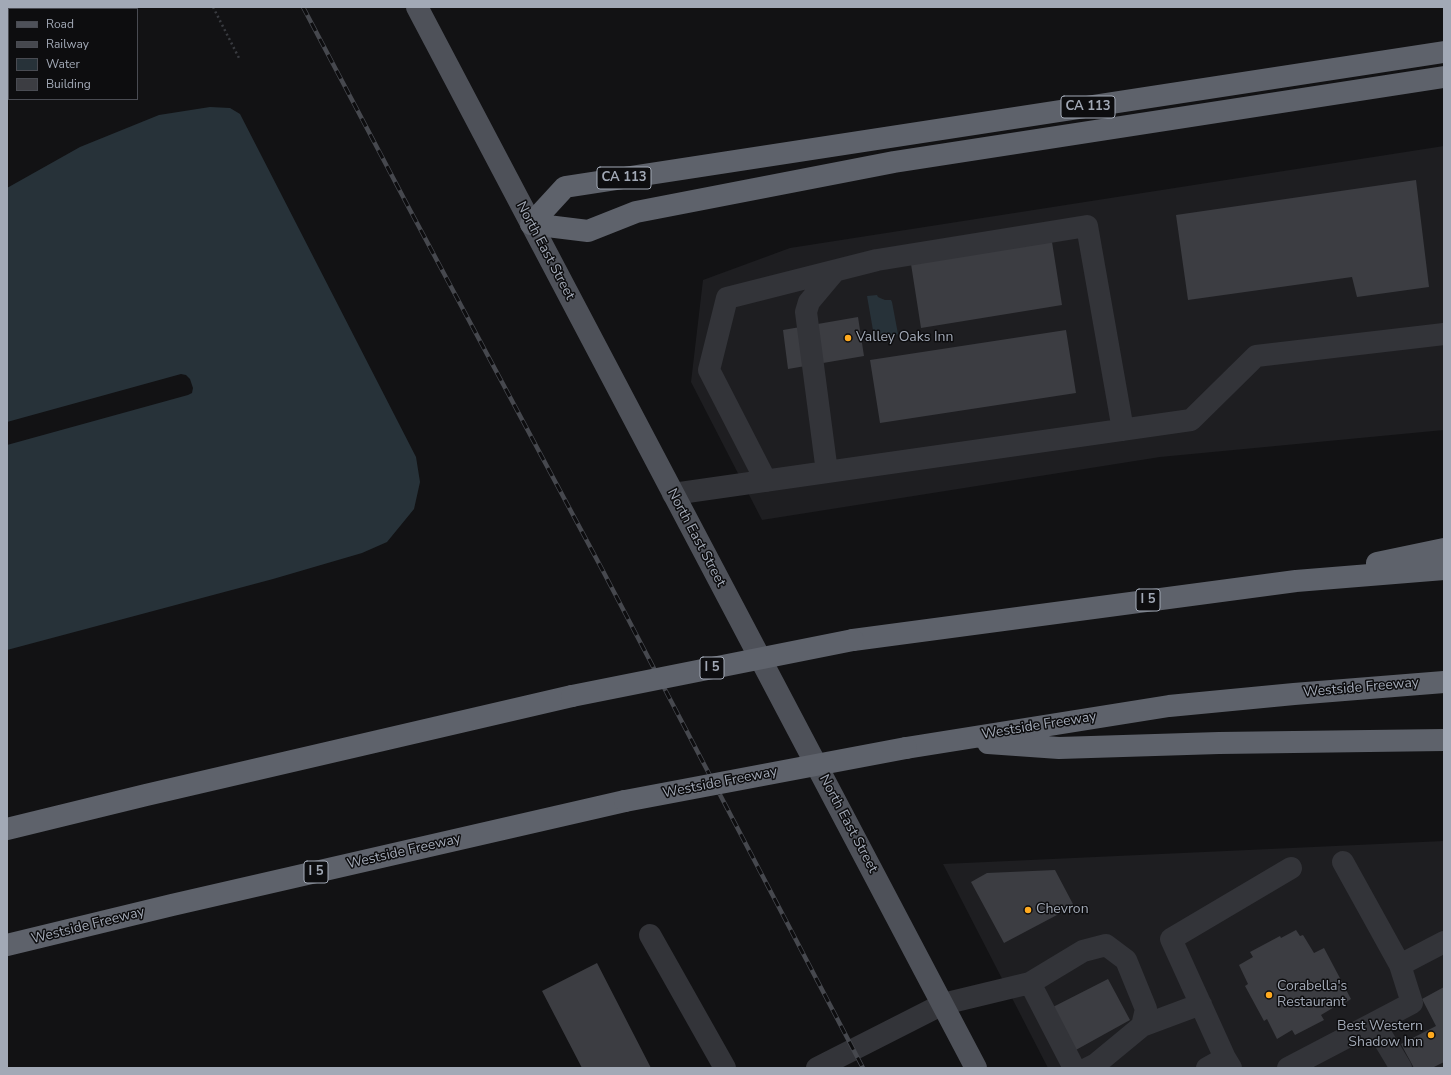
<!DOCTYPE html>
<html>
<head>
<meta charset="utf-8">
<style>
  body { margin:0 }
  #map { position:relative; width:1451px; height:1075px; overflow:hidden; background:#121214; font-family:"Nunito Sans",sans-serif }
  canvas { display:block }
  .frame { position:absolute; inset:0; border:8px solid #a2a9b6; pointer-events:none }
  .legend { position:absolute; left:8px; top:8px; width:130px; height:92px; box-sizing:border-box; background:#0d0d0f; border:1px solid #494b52; margin:0; padding:5px 7px; list-style:none; font-size:12px; color:#a2a9b6 }
  .legend li { display:flex; align-items:center; gap:8px; height:20px }
  .legend b { width:20px; border:1px solid #494b52 }
</style>
</head>
<body>
<div id="map">
<canvas width="1451" height="1075"></canvas>
<div class="frame"></div>
<ul class="legend">
<li><b style="height:5px;background:#4e5159"></b>Road</li>
<li><b style="height:5px;background:#46484e"></b>Railway</li>
<li><b style="height:11px;background:#273239"></b>Water</li>
<li><b style="height:11px;background:#3c3d42"></b>Building</li>
</ul>
</div>
<script>
const g = document.querySelector('canvas').getContext('2d');
g.lineJoin = 'round';
function paint(path, color) { g.fillStyle = color; g.fill(path, 'evenodd'); }
const shape = rows => new Path2D(rows.map(r => 'M' + r).join(''));
function trace(path, color, width, dash) { g.strokeStyle = color; g.lineWidth = width; g.lineCap = dash ? 'butt' : 'round'; g.setLineDash(dash || []); g.stroke(path); }
function label(font, color, halo, rows, align = 'center') {
  g.font = font + ' "Nunito Sans",sans-serif'; g.lineWidth = 3; g.setLineDash([]); g.textBaseline = 'middle'; g.strokeStyle = halo; g.fillStyle = color; for (const [text, x, y, turn = 0] of rows) {
    g.save(); g.translate(x, y); g.rotate((+turn || 0) * Math.PI / 180); g.textAlign = isNaN(turn) ? turn : align; if (halo) g.strokeText(text, 0, 0); g.fillText(text, 0, 0); g.restore();
  }
}
const built = shape([
  [1444,146,1444,430,1160,457,762,520,691,382,703,280,790,248],
  [1444,841,1444,1068,1048,1068,943,864]
]);
const water = shape([
  [210,107,230,108,240,114,416,457,420,482,414,509,387,542,362,553,273,579,7,650,7,445,188,395,192,393,193,388,190,379,186,375,181,374,7,422,7,188,80,147,159,115],
  [877,295,878,297,880,298,885,300,891,300,892,302,898,334,896,335,876,338,874,336,867,296]
]);
const building = shape([
  [1416,180,1429,287,1357,297,1352,277,1188,300,1176,215],
  [1052,242,1062,305,921,328,911,264],
  [858,317,864,356,788,369,783,330],
  [1066,330,1076,393,880,423,870,360],
  [1055,870,1074,906,1004,943,971,882,987,873],
  [1296,930,1300,936,1303,935,1314,953,1324,948,1351,999,1341,1005,1338,1000,1334,1003,1336,1006,1321,1015,1324,1020,1295,1035,1292,1030,1277,1039,1267,1019,1264,1021,1245,986,1248,984,1239,965,1253,957,1250,952,1280,936,1281,938],
  [597,963,651,1068,582,1068,542,991],
  [1108,979,1130,1020,1074,1051,1051,1008],
  [1444,987,1444,1062,1432,1068,1414,1068,1401,1044,1436,1026,1422,999]
]);
const path = shape([
  [213,7,239,58]
]);
const minor = shape([
  [827,472,806,312,809,302,835,271],
  [766,481,709,370,727,298,877,260,1087,226,1123,430],
  [673,494,1191,420,1256,356,1444,334],
  [1343,862,1400,965],
  [650,935,725,1068],
  [1030,983,1074,1068],
  [1142,1026,1201,1004],
  [1225,1058,1171,939,1291,868],
  [817,1068,943,1004,1030,983,1083,951,1106,945,1126,960,1146,1009,1142,1026,1096,1064,1088,1068],
  [1207,1068,1225,1058,1231,1068],
  [1288,1068,1374,1023],
  [1401,1068,1374,1023,1412,1003,1400,965,1444,942]
]);
const major = shape([
  [417,7,976,1068]
]);
const highway = shape([
  [531,224,565,187,1444,52],
  [531,224,588,231,636,212,894,162,1444,77],
  [1377,563,1444,549],
  [853,640,1296,581,1444,569],
  [988,743,1059,748,1219,743,1444,740],
  [906,748,1169,706,1294,694,1444,682],
  [7,829,146,795,572,696],
  [7,945,172,905,625,801]
]);
const rail = shape([
  [303,7,410,210,603,571,863,1068]
]);
const highwayBridge = shape([
  [572,696,853,640],
  [625,801,906,748]
]);
const markers = [
  [848,338,4,"#ffaa1f"],
  [1028,910,4,"#ffaa1f"],
  [1269,995,4,"#ffaa1f"],
  [1431,1035,4,"#ffaa1f"]
];
const shields = [
  [1088,107,54],
  [624,178,54],
  [1148,600,24],
  [712,668,24],
  [316,872,24]
];
const shieldNames = [
  ["CA 113",1088,107],
  ["CA 113",624,178],
  ["I 5",1148,600],
  ["I 5",712,668],
  ["I 5",316,872]
];
const streetNames = [
  ["North East Street",545,251,62],
  ["North East Street",696,538,62],
  ["Westside Freeway",1361,688,-5],
  ["Westside Freeway",1039,726,-9],
  ["Westside Freeway",720,783,-11],
  ["North East Street",848,824,62],
  ["Westside Freeway",404,852,-13],
  ["Westside Freeway",88,926,-14]
];
const poiNames = [
  ["Valley Oaks Inn",856,338],
  ["Chevron",1036,910],
  ["Corabella's",1277,987],
  ["Restaurant",1277,1003],
  ["Best Western",1423,1027,"right"],
  ["Shadow Inn",1423,1043,"right"]
];
paint(built, '#1e1e21');
paint(water, '#273239');
paint(building, '#3c3d42');
trace(path, '#393b40', 2.5, [2, 3]);
trace(minor, '#333439', 22);
trace(major, '#4e5159', 22);
trace(highway, '#5e626b', 22);
trace(rail, '#46484e', 4.5);
trace(rail, '#0d0d0f', 3, [9]);
trace(highwayBridge, '#5e626b', 22);
for (const [x, y, r, color] of markers) { const dot = new Path2D(); dot.arc(x, y, r, 0, 2 * Math.PI); g.fillStyle = color; g.fill(dot); trace(dot, '#0d0d0f', 1.5); }
for (const [x, y, w] of shields) { const box = new Path2D(); box.roundRect(x - w / 2, y - 11, w, 22, 3); g.fillStyle = '#0d0d0f'; g.fill(box); trace(box, '#a2a9b6', 1); }
label('bold 13px', '#a2a9b6', null, shieldNames);
label('14px', '#a2a9b6', '#0d0d0f', streetNames);
label('14px', '#a2a9b6', '#0d0d0f', poiNames, 'left');
</script>
</body>
</html>
